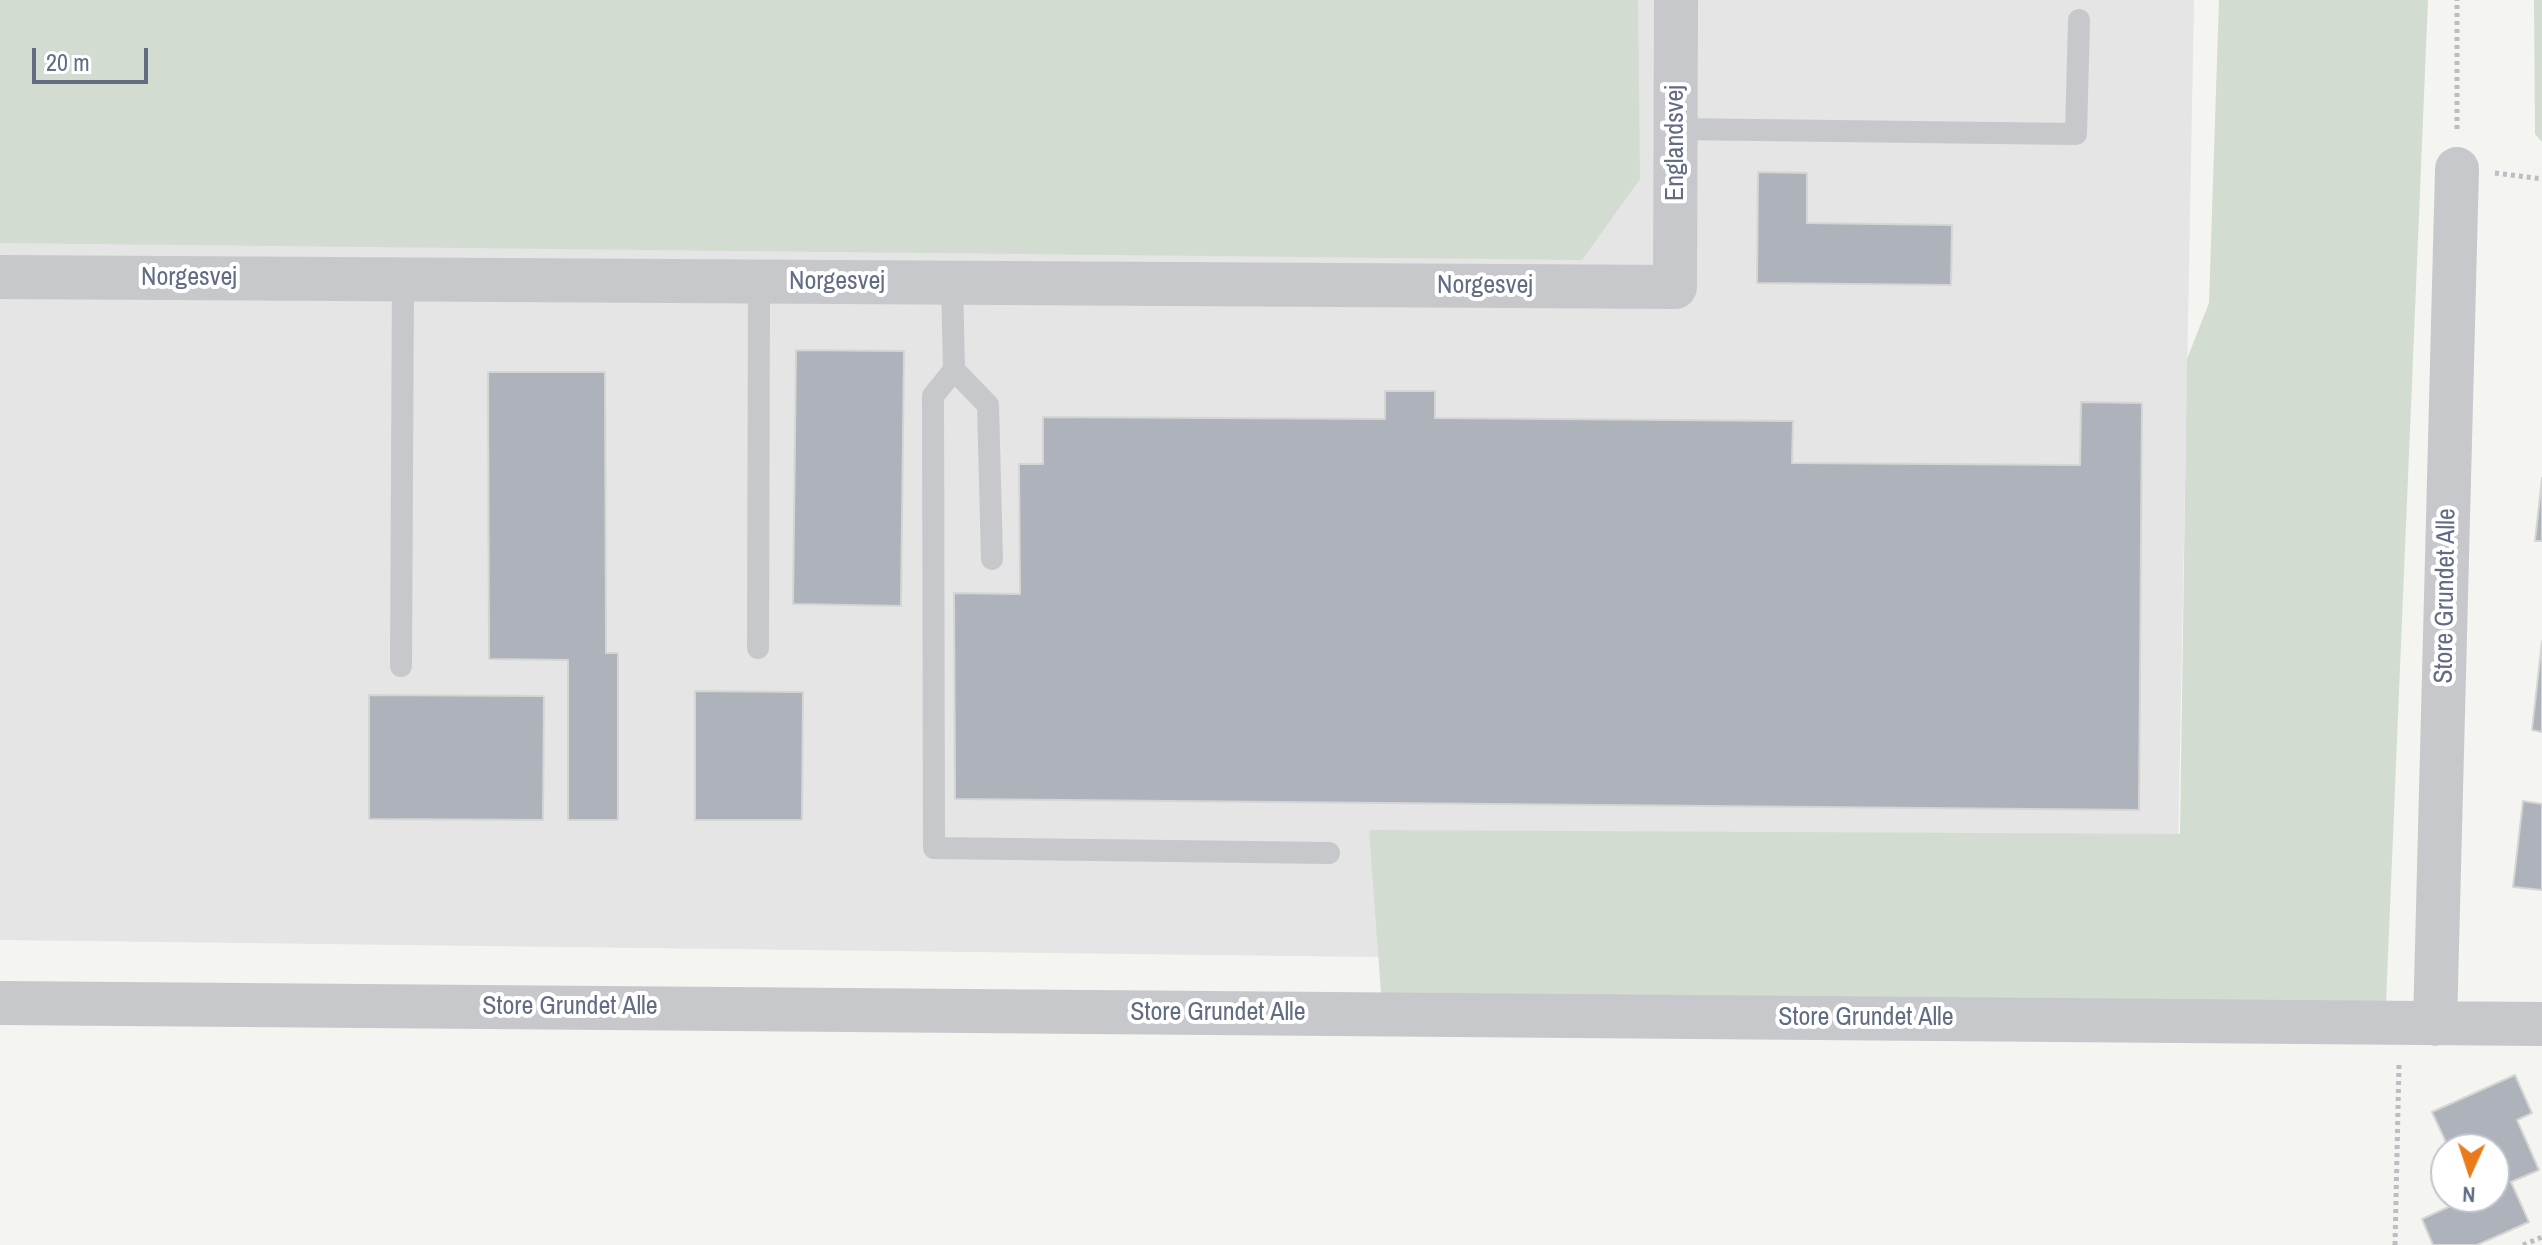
<!DOCTYPE html>
<html>
<head>
<meta charset="utf-8">
<style>
  body { margin:0 }
  #map { position:relative; width:2542px; height:1245px; overflow:hidden; background:#f4f5f0; font-family:"Archivo Narrow",sans-serif }
  canvas { display:block }
  .north { position:absolute; left:2430px; top:1133px; width:80px; height:80px; box-sizing:border-box; background:#fff; border:2px solid #c0c5cd; border-radius:50%; rotate:183deg; font-size:22px; font-weight:700; line-height:32px; text-align:center; color:#626d83 }
  .north::after { content:''; display:block; margin:auto; width:28px; height:36px; background:#ea7b1b; clip-path:polygon(50% 0,100% 100%,50% 72%,0 100%) }
  .scale { position:absolute; left:32px; top:48px; width:116px; height:36px; box-sizing:border-box; border:4px solid #626d83; border-top:0; padding-left:10px; font-size:24px; line-height:28px; white-space:nowrap; color:#626d83; -webkit-text-stroke:6px #fff; paint-order:stroke }
</style>
</head>
<body>
<div id="map">
<canvas width="2542" height="1245"></canvas>
<div class="north">N</div>
<div class="scale">20 m</div>
</div>
<script>
const g = document.querySelector('canvas').getContext('2d');
g.lineJoin = 'round';
function paint(path, color) { g.fillStyle = color; g.fill(path, 'evenodd'); }
const shape = rows => new Path2D(rows.map(r => 'M' + r).join(''));
function trace(path, color, width, dash) { g.strokeStyle = color; g.lineWidth = width; g.lineCap = dash ? 'butt' : 'round'; g.setLineDash(dash || []); g.stroke(path); }
function label(font, color, halo, rows, align = 'center') {
  g.font = font + ' "Archivo Narrow",sans-serif'; g.lineWidth = 8; g.setLineDash([]); g.textBaseline = 'middle'; g.strokeStyle = halo; g.fillStyle = color; for (const [text, x, y, turn = 0] of rows) {
    g.save(); g.translate(x, y); g.rotate((+turn || 0) * Math.PI / 180); g.textAlign = isNaN(turn) ? turn : align; if (halo) g.strokeText(text, 0, 0); g.fillText(text, 0, 0); g.restore();
  }
}
const built = shape([
  [0,0,2194,0,2176,961,1376,957,0,940]
]);
const green = shape([
  [0,0,1638,0,1640,179,1582,260,0,243],
  [2219,0,2428,0,2386,1003,1381,993,1369,830,2180,834,2187,359,2209,303],
  [2534,0,2542,0,2542,142,2535,134]
]);
const building = shape([
  [1758,172,1807,173,1807,223,1952,225,1951,285,1757,283,1758,172],
  [796,350,904,351,901,606,793,604,796,350],
  [488,372,605,372,606,653,618,653,618,820,568,820,568,660,489,659,488,372],
  [1385,391,1435,391,1435,418,1793,421,1792,463,2080,465,2081,402,2142,403,2139,810,955,799,954,593,1020,594,1019,464,1043,464,1043,417,1385,419,1385,391],
  [2542,478,2542,541,2535,541,2542,478],
  [2542,641,2542,732,2532,730,2542,641],
  [695,691,803,692,802,820,695,820,695,691],
  [369,695,544,696,543,820,369,819,369,695],
  [2523,801,2542,804,2542,890,2513,887,2523,801],
  [2515,1075,2532,1113,2517,1120,2539,1170,2511,1182,2529,1222,2477,1245,2433,1245,2422,1219,2464,1200,2462,1197,2494,1197,2494,1149,2449,1149,2432,1112,2515,1075]
]);
const path = shape([
  [2457,129,2457,0],
  [2495,173,2542,179],
  [2395,1245,2399,1064],
  [2523,1245,2542,1237]
]);
const service = shape([
  [1676,129,2076,134,2079,20],
  [952,282,954,370,933,396,934,848,1329,853],
  [954,370,988,405,992,559],
  [758,648,759,281],
  [401,666,403,279]
]);
const minor = shape([
  [0,277,1675,287,1676,0],
  [0,1003,2542,1024],
  [2435,1024,2457,169]
]);
const streetNames = [
  ["Englandsvej",1676,143,-90],
  ["Norgesvej",189,278],
  ["Norgesvej",837,282],
  ["Norgesvej",1485,286],
  ["Store Grundet Alle",2446,596,-89],
  ["Store Grundet Alle",570,1007],
  ["Store Grundet Alle",1218,1013],
  ["Store Grundet Alle",1866,1018]
];
paint(built, '#e4e5e4');
paint(green, '#d3dcd1');
paint(building, '#aeb3bb');
trace(building, '#d5d6d3', 2);
trace(path, '#bdbec1', 5, [4, 4]);
trace(service, '#c6c8cc', 22);
trace(minor, '#c6c8cc', 44);
label('26px', '#626d83', '#fff', streetNames);
</script>
</body>
</html>
